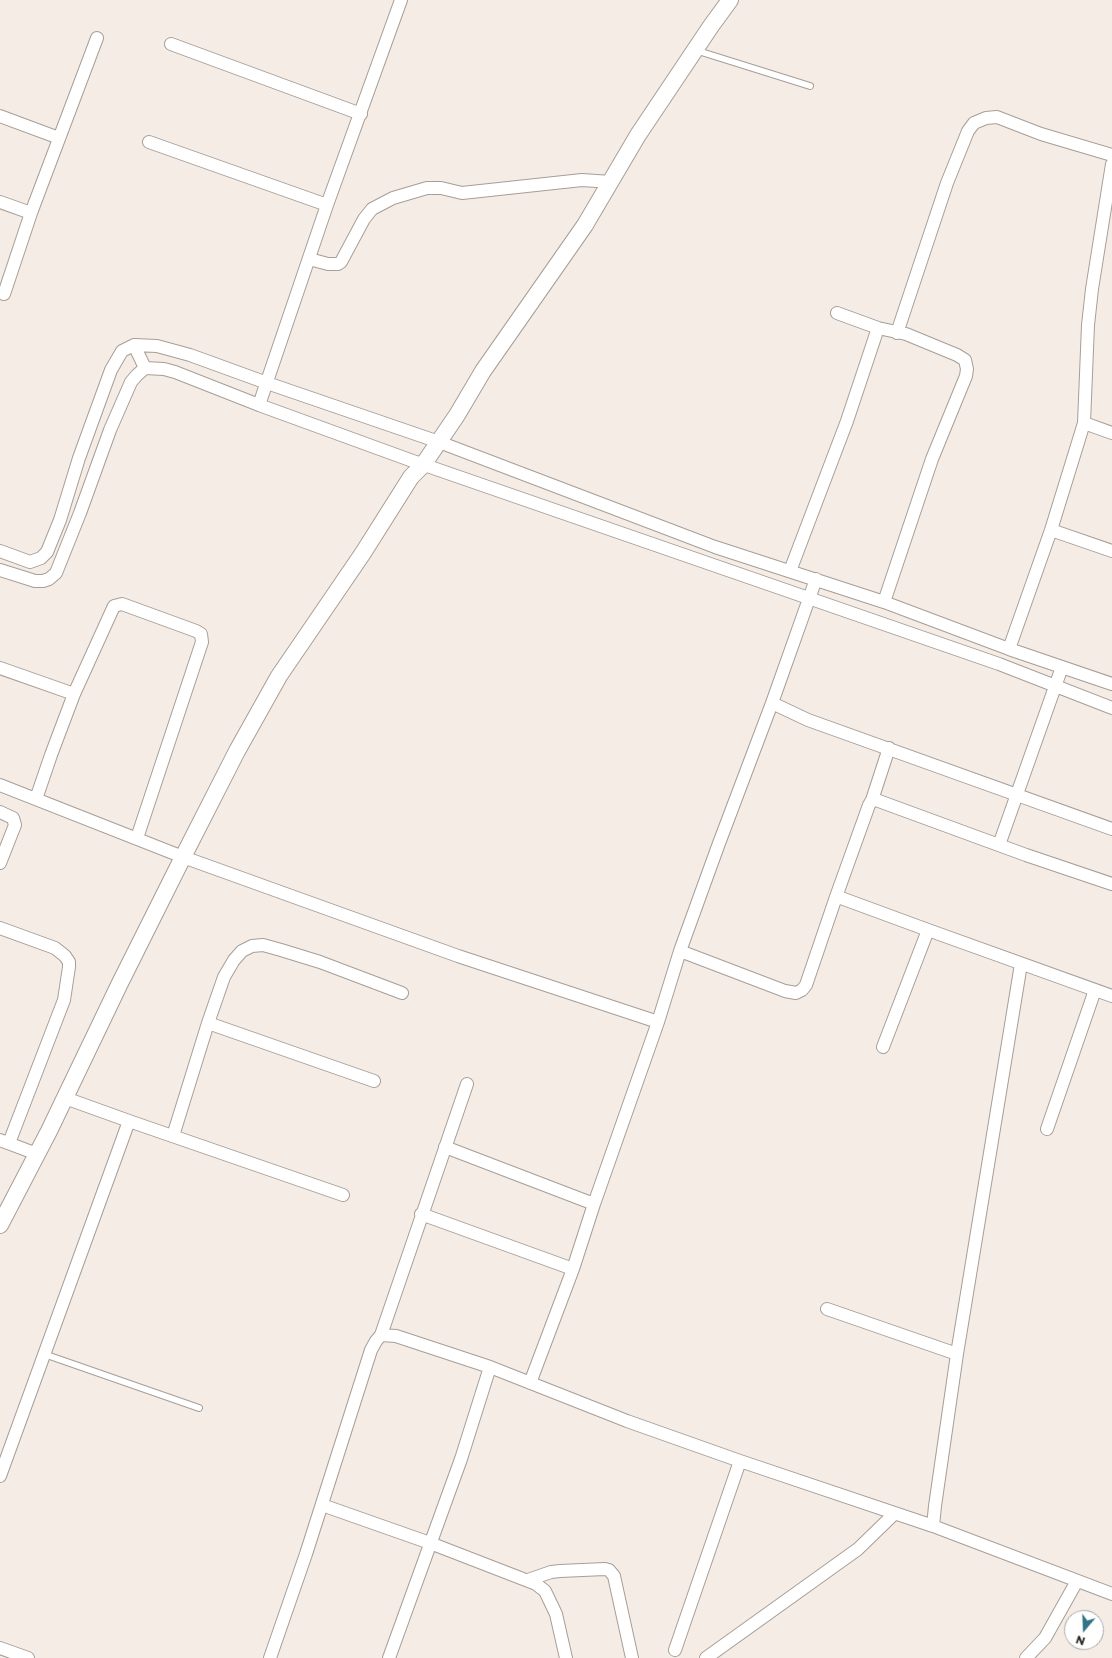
<!DOCTYPE html>
<html>
<head>
<meta charset="utf-8">
<style>
  body { margin:0 }
  #map { position:relative; width:1112px; height:1658px; overflow:hidden; background:#f5ede5; font-family:Montserrat,sans-serif }
  canvas { display:block }
  .north { position:absolute; left:1064px; top:1610px; width:40px; height:40px; box-sizing:border-box; background:#fff; border:1px solid #a9a8a7; border-radius:50%; rotate:199deg; font-size:11px; font-weight:700; line-height:16px; text-align:center; color:#292623 }
  .north::after { content:''; display:block; margin:auto; width:14px; height:18px; background:#327486; clip-path:polygon(50% 0,100% 100%,50% 72%,0 100%) }
</style>
</head>
<body>
<div id="map">
<canvas width="1112" height="1658"></canvas>
<div class="north">N</div>
</div>
<script>
const g = document.querySelector('canvas').getContext('2d');
g.lineJoin = 'round';
const shape = rows => new Path2D(rows.map(r => 'M' + r).join(''));
function trace(path, color, width, dash) { g.strokeStyle = color; g.lineWidth = width; g.lineCap = dash ? 'butt' : 'round'; g.setLineDash(dash || []); g.stroke(path); }
const service = shape([
  [695,50,810,86],
  [44,1354,199,1408]
]);
const minor = shape([
  [171,44,361,114],
  [0,116,59,138],
  [149,142,327,205],
  [0,202,31,213],
  [309,259,328,264,338,264,341,262,364,219,372,209,393,198,427,188,441,188,462,193,582,180,611,182],
  [4,294,31,213,97,38],
  [837,313,878,328],
  [897,333,947,183,968,131,974,123,986,118,997,117,1041,134,1112,155],
  [134,345,145,368],
  [259,405,327,205,401,0],
  [1084,423,1112,433],
  [1051,530,1112,551],
  [0,551,30,562,41,558,47,552,60,520,79,458,111,370,122,351,134,345,157,346,190,355,267,383,439,442,715,547,884,602,1009,649,1112,684],
  [0,570,35,581,43,581,49,579,56,573,80,513,110,430,131,382,137,375,145,368,164,369,175,372,259,405,410,460,999,664,1112,708],
  [790,571,847,421,878,328,906,334,957,355,965,360,967,369,966,376,932,459,884,602],
  [1009,649,1051,530,1084,423,1088,325,1092,289,1112,164],
  [0,668,74,694],
  [772,703,808,720,1112,829],
  [0,785,183,857,458,956,658,1022],
  [36,799,51,755,74,694,114,606,122,604,196,631,201,634,202,642,137,838],
  [872,800,889,748],
  [0,812,13,818,15,825,0,863],
  [999,845,1062,667],
  [1112,884,1026,855,876,800,872,800,869,805,837,894,841,898,928,930,1112,996],
  [0,928,55,948,65,956,69,962,69,967,64,1000,9,1143],
  [680,951,785,991,796,993,802,990,806,985,837,894],
  [208,1023,374,1081],
  [883,1047,928,930],
  [129,1121,343,1195],
  [1047,1129,1095,990],
  [173,1136,208,1023,224,977,234,960,242,951,252,946,263,945,281,950,320,962,402,993],
  [0,1140,37,1154],
  [445,1147,594,1204],
  [421,1214,573,1269],
  [827,1309,957,1354],
  [381,1335,467,1084],
  [530,1383,573,1269,594,1204,658,1022,680,951,718,846,772,703,816,579],
  [0,1476,129,1121,65,1098],
  [322,1505,430,1543,536,1584,545,1591,556,1614,566,1658],
  [933,1526,935,1506,957,1354,1021,964],
  [528,1580,551,1572,560,1571,605,1569,609,1570,614,1576,632,1658],
  [0,1648,28,1658],
  [675,1650,740,1461],
  [270,1658,306,1554,371,1350,376,1341,381,1335,396,1336,490,1367,627,1421,740,1461,933,1526,1112,1594],
  [389,1658,461,1459,490,1367],
  [706,1658,858,1549,894,1514],
  [1026,1658,1045,1638,1077,1581]
]);
const tertiary = shape([
  [0,1225,49,1131,120,983,183,857,237,751,279,676,363,553,411,477,423,465,457,415,483,371,585,225,638,135,711,26,730,0]
]);
trace(service, '#a69e97', 8);
trace(minor, '#a69e97', 14);
trace(tertiary, '#a69e97', 18);
trace(service, '#fff', 6);
trace(minor, '#fff', 12);
trace(tertiary, '#fff', 16);
</script>
</body>
</html>
